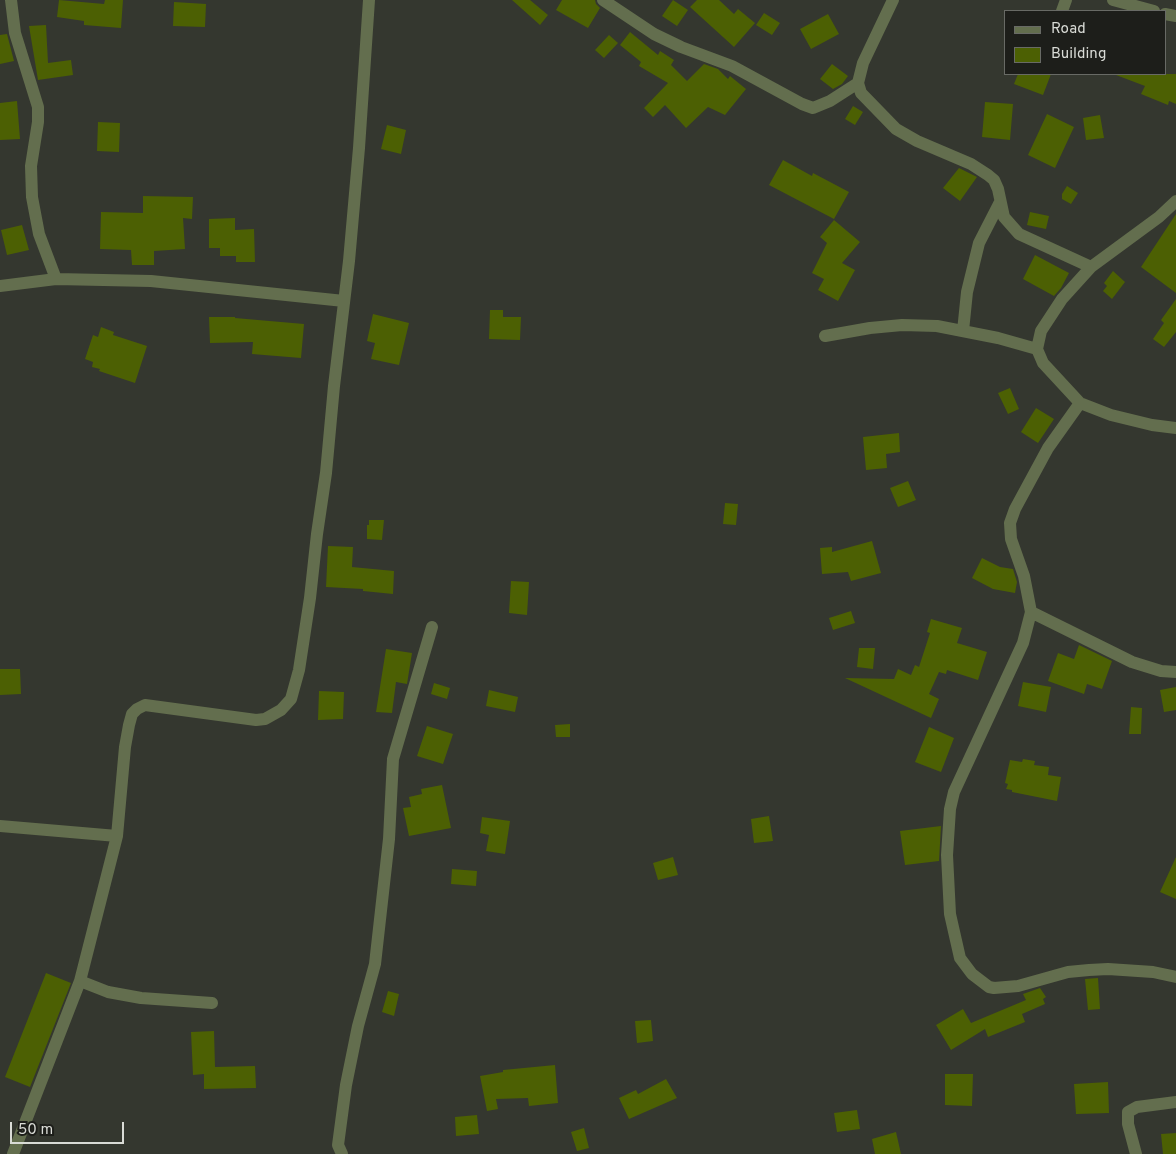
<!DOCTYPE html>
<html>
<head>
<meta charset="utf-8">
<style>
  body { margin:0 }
  #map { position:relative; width:1176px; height:1154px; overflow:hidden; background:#34372f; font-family:Overpass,sans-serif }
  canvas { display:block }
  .legend { position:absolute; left:1004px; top:10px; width:162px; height:65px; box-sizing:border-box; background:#1d1e1a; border:1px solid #686a65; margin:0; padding:6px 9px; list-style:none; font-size:15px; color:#d9dbd6 }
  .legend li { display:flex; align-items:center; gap:10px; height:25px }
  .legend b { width:25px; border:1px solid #686a65 }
  .scale { position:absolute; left:10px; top:1122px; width:114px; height:22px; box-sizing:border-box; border:2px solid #d9dbd6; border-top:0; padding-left:6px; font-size:15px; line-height:18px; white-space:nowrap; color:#d9dbd6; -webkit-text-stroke:4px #1d1e1a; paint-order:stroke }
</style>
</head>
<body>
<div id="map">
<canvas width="1176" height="1154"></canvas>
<ul class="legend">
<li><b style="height:6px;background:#636e4e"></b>Road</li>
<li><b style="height:14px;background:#4c6003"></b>Building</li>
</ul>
<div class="scale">50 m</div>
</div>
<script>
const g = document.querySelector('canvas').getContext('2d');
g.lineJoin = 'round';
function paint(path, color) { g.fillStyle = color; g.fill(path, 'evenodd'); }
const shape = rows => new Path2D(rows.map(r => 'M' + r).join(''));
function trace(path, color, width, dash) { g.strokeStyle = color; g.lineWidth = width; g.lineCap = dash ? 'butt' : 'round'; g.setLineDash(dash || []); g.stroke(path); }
const building = shape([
  [59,0,104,4,105,0,123,0,121,28,84,25,84,21,57,17],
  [512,0,530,0,548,15,540,25],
  [562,0,595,0,596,4,600,8,588,28,556,10],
  [673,0,688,10,677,26,662,16],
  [697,0,719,0,734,14,738,9,755,23,734,47,690,7],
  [174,2,206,4,205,27,173,26],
  [764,13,780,23,772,35,756,25],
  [828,14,839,34,811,49,800,29],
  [46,25,48,63,71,60,73,75,38,80,29,26],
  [630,32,658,55,660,51,674,60,671,65,687,81,704,64,718,69,728,79,730,76,746,89,725,115,708,107,686,128,665,105,653,117,644,108,668,83,639,66,641,62,620,45],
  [7,34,14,61,0,64,0,35],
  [609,35,618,43,604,58,595,50],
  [832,64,848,76,842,84,833,89,820,79],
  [1018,74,1051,74,1043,95,1014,84],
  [1116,74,1176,74,1176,104,1169,101,1168,105,1141,94,1145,86,1116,75],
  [17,101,20,139,0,140,0,103],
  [985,102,1013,104,1010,140,982,137],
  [853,106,863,112,855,125,845,119],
  [1047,114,1074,127,1055,168,1028,155],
  [1100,115,1104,138,1086,140,1083,118],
  [98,122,120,123,119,152,97,151],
  [387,125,406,130,401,154,381,149],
  [783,160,812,176,813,173,849,192,834,219,769,185],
  [959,168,977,177,960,201,943,188],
  [1067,186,1078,193,1071,204,1062,199,1062,194],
  [143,196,193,197,192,219,183,218,185,249,154,251,154,265,132,265,131,250,100,249,101,212,143,213],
  [1030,212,1049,216,1046,229,1027,225],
  [1176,214,1176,293,1141,267],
  [235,218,235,230,254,229,255,262,236,262,236,256,220,256,220,248,209,248,209,219],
  [834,220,860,242,842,263,855,270,838,301,818,290,824,279,812,273,827,243,820,237],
  [22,225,29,250,7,255,1,230],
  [1035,255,1069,273,1061,288,1054,296,1023,279],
  [1113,271,1125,282,1112,299,1103,291,1107,286,1104,283],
  [1176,299,1176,332,1164,347,1153,339,1164,323,1161,320],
  [490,310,503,310,503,317,521,317,520,340,489,339],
  [373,314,409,323,399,365,371,359,375,343,367,341],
  [209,317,235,317,235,318,304,324,301,358,252,354,253,342,210,343],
  [101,327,114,332,113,335,147,346,135,383,99,371,100,369,92,367,93,362,85,359,93,335,98,337],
  [1010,388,1019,409,1008,414,998,393],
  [1036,408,1054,419,1038,443,1021,432],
  [899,433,900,452,886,454,887,468,866,470,863,437],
  [908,481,916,500,898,507,890,488],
  [725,503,738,504,736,525,723,524],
  [369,520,384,520,382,540,367,539,367,525,369,525],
  [872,541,881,573,851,581,848,572,822,574,820,548,832,547,832,552],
  [328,546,353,547,352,567,394,571,393,594,363,591,363,589,326,587],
  [982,558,1000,567,1013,569,1017,582,1015,593,993,589,972,578],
  [511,581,529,582,527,615,509,613],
  [851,611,855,623,833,630,829,618],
  [931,619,962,628,957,643,987,652,978,680,947,670,946,674,939,672,929,694,939,699,931,718,845,678,894,679,898,669,911,675,915,665,919,667,930,633,927,632],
  [1079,645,1112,661,1102,689,1087,684,1084,694,1048,681,1058,653,1074,659],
  [859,648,875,648,873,669,857,667],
  [386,649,412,653,407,684,396,682,392,713,376,712],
  [0,669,20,669,21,694,0,695],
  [1023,682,1051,687,1046,712,1018,706],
  [434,683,450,688,447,699,431,694],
  [1176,687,1176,710,1164,712,1160,690],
  [489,690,518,697,515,712,486,706],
  [319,691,344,692,343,719,318,720],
  [1131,707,1142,708,1141,734,1129,734],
  [570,724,570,737,556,737,555,725],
  [427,726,453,734,443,764,417,756],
  [929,727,954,738,941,772,915,762],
  [1023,759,1035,761,1034,765,1049,767,1048,775,1061,777,1057,801,1012,792,1012,790,1006,789,1008,784,1005,783,1010,760,1022,762],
  [442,785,451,828,409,836,403,808,411,807,409,797,422,794,421,789],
  [769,816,773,841,754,843,751,819],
  [482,817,510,821,505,854,486,851,489,835,480,833],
  [941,826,939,861,905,865,900,831],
  [673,857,678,875,658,880,653,863],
  [1176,857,1176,899,1160,892],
  [452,869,477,871,476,886,451,884],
  [46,973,71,983,30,1087,5,1077],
  [1098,978,1100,1009,1088,1010,1085,979],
  [1040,988,1046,997,1043,999,1045,1004,1022,1014,1025,1022,988,1037,985,1029,951,1050,936,1025,963,1009,971,1023,1026,1000,1023,994],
  [388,991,399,994,394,1016,382,1012],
  [651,1020,653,1041,637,1043,635,1021],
  [214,1031,215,1067,255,1066,256,1088,204,1089,204,1074,193,1075,191,1032],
  [555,1065,558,1103,529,1106,528,1098,496,1099,498,1109,487,1111,480,1076,503,1072,503,1070],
  [945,1074,973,1074,972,1106,945,1105],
  [666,1079,677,1098,629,1119,619,1098,636,1090,638,1094],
  [1108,1082,1109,1113,1076,1114,1074,1084],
  [857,1110,860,1129,837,1132,834,1113],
  [477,1115,479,1134,456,1136,455,1117],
  [584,1128,589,1148,577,1151,571,1132],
  [896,1132,901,1154,875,1154,872,1139],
  [1176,1133,1176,1154,1163,1154,1161,1134]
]);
const minor = shape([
  [11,0,15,33,38,107,38,122,31,166,32,197,39,234,56,279],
  [603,0,654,34,681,47,732,66,802,104,813,108,830,101,858,83],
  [893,0,863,63,858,83,861,93,896,129,917,141,971,164,988,175,994,180,998,189,1004,217,1019,234,1091,267],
  [1113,0,1154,11],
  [1062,11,1066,0],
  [1165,14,1176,16],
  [1176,201,1159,217,1091,267,1062,299,1041,331,1037,349,1043,363,1080,403,1111,415,1152,425,1176,428],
  [0,286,56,279,151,281,344,301],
  [963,331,967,292,979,243,1000,202],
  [825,336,870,328,902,325,937,326,998,338,1037,349],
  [1080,403,1048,448,1015,509,1010,523,1011,539,1024,576,1031,612,1023,643,954,792,950,809,947,855,950,914,960,958,972,974,989,987,994,988,1018,986,1068,972,1089,970,1108,969,1153,972,1176,977],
  [1031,612,1132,662,1161,671,1176,672],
  [0,826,117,836],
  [80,981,108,992,141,998,212,1003],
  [13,1154,80,981,117,836,125,747,129,725,132,714,137,709,145,705,256,720,265,719,281,710,291,699,299,670,310,598,317,534,326,473,334,386,349,261,359,148,369,0],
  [342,1154,338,1145,346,1085,358,1026,375,964,389,839,393,759,432,627],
  [1136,1154,1128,1124,1128,1112,1137,1107,1176,1102]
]);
paint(building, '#4c6003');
trace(minor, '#636e4e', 12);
</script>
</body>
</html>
